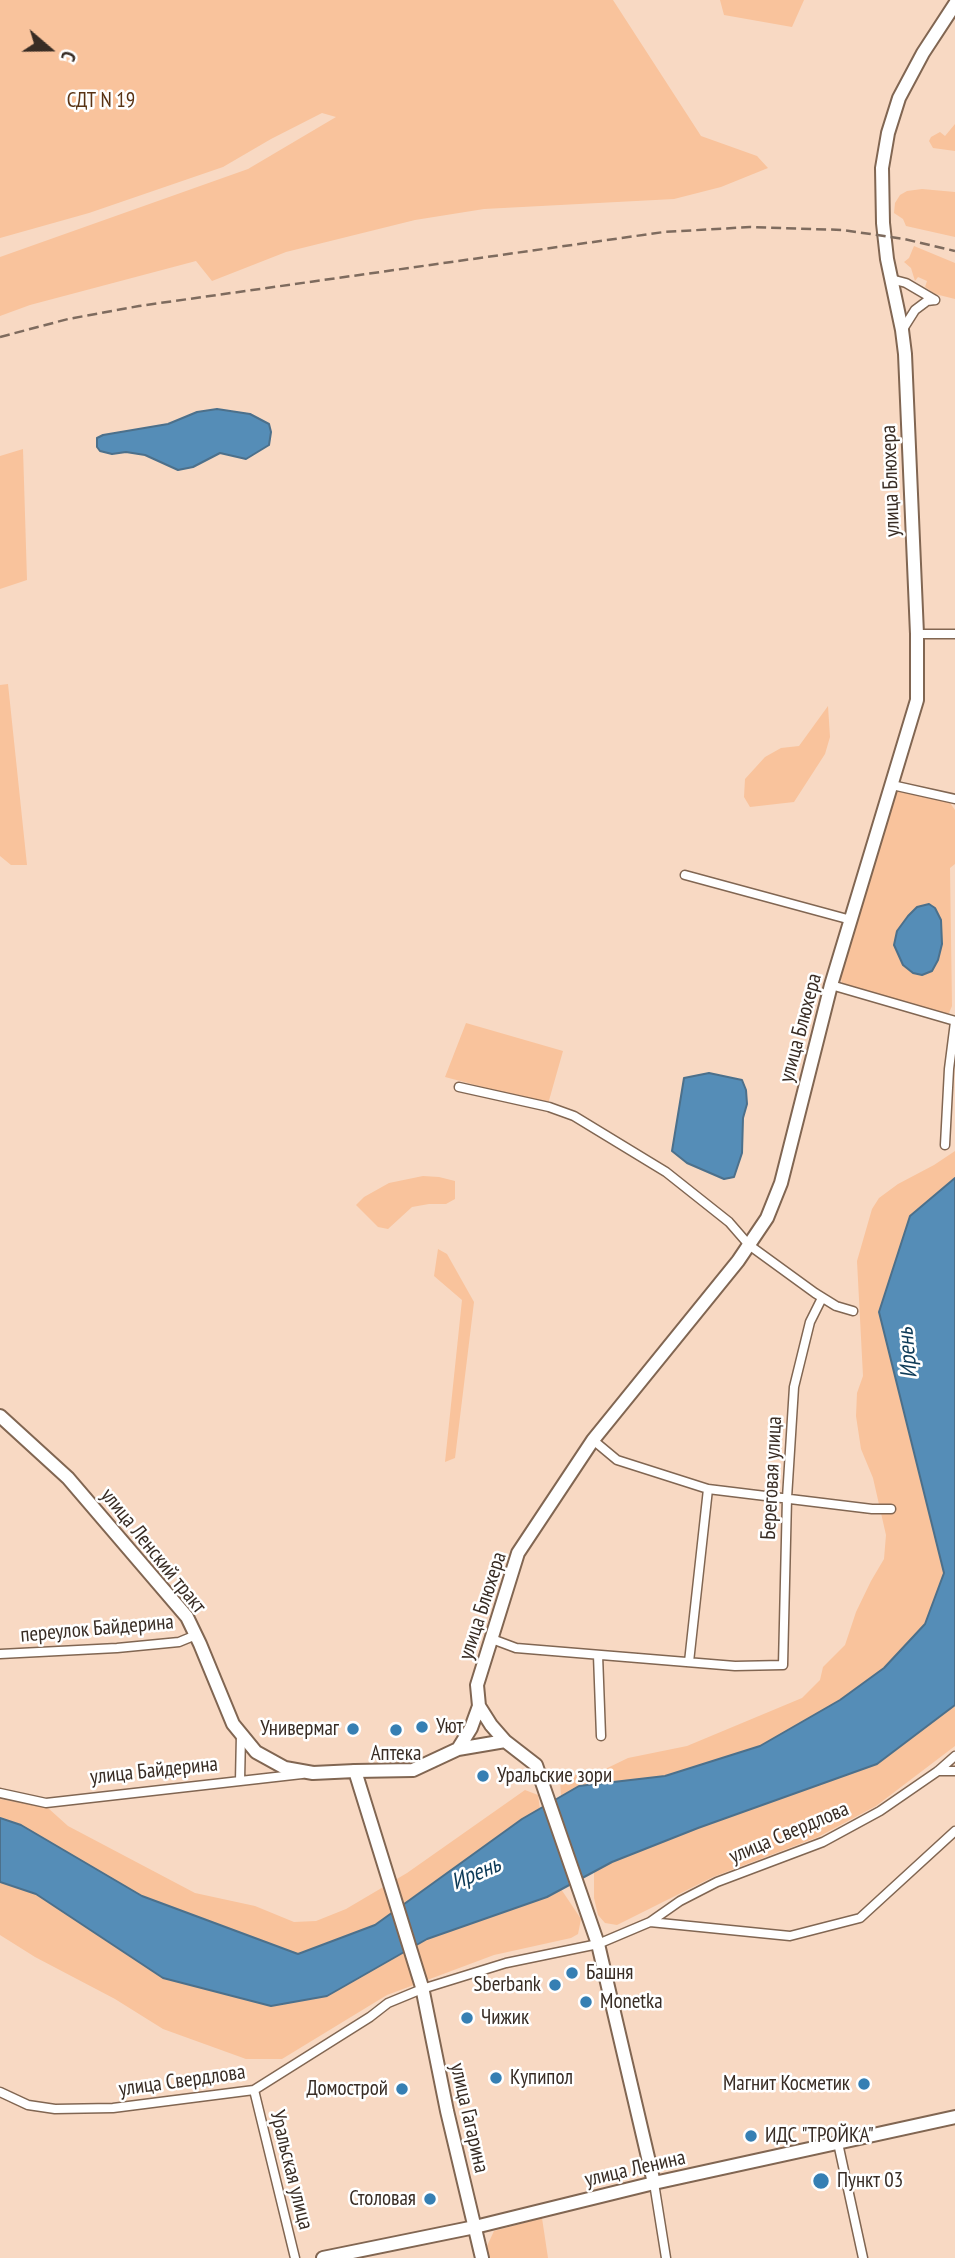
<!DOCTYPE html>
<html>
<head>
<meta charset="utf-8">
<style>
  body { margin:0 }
  #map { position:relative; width:955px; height:2258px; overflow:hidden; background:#f8d9c3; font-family:"PT Sans Narrow",sans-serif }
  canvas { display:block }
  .north { position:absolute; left:14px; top:14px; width:70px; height:70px; -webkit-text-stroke:5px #fff; paint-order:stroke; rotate:110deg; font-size:19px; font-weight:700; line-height:28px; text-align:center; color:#382c24 }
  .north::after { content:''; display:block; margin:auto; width:24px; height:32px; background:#382c24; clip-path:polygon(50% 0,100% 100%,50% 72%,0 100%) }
</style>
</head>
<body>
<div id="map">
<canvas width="955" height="2258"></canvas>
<div class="north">С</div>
</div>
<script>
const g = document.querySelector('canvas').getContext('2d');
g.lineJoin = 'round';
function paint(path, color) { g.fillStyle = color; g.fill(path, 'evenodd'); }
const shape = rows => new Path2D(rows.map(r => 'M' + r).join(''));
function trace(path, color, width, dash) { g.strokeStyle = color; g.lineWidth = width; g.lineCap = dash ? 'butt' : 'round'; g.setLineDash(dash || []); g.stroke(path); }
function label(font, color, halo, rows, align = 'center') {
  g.font = font + ' "PT Sans Narrow",sans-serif'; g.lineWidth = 5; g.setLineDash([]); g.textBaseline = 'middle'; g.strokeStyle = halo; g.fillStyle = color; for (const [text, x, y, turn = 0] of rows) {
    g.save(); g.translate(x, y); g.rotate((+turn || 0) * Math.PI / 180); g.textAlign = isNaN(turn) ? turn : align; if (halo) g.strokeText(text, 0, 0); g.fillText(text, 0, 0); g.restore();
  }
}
const green = shape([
  [0,0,613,0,701,136,757,156,768,168,721,187,674,199,484,209,415,220,286,252,212,281,196,261,30,305,0,316,0,257,248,169,336,117,322,113,271,139,223,167,89,213,0,238],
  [720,0,804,0,792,27,724,15],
  [955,124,955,151,933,148,929,141,931,137,940,132,945,136],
  [922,189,955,192,955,237,906,226,903,219,894,213,895,203,900,195,907,191],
  [914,246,955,263,955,299,935,294,925,287,927,281,918,277,915,281,911,268,904,262,909,258],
  [23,449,27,580,0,589,0,456],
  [8,684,27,865,11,865,0,856,0,685],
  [828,706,830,737,825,754,794,802,750,807,744,797,745,779,765,757,781,748,799,746],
  [896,791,948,800,955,810,955,864,950,868,952,1006,949,1013,939,1013,842,983,840,975,852,925],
  [466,1023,563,1051,548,1104,445,1077],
  [955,1151,955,1178,910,1216,879,1312,944,1573,925,1624,884,1668,840,1700,760,1746,665,1776,579,1786,561,1796,560,1780,576,1775,597,1773,628,1758,687,1746,802,1698,820,1680,823,1667,845,1645,856,1612,871,1581,884,1559,886,1535,873,1478,861,1449,856,1416,857,1393,863,1376,857,1261,872,1209,879,1198,898,1184,934,1165],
  [423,1176,439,1177,455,1181,455,1199,446,1204,429,1204,412,1207,388,1229,378,1227,356,1205,364,1197,389,1183],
  [438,1249,447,1254,474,1302,455,1458,445,1462,462,1300,434,1276],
  [955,1705,955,1746,876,1806,818,1837,713,1877,617,1925,605,1923,598,1915,594,1898,594,1872,612,1862,698,1828,877,1764],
  [525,1790,538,1795,540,1809,522,1819,375,1925,297,1954,142,1896,21,1825,0,1818,0,1799,48,1808,68,1826,195,1893,255,1906,294,1922,316,1921,346,1909,407,1873],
  [0,1882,36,1894,163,1978,327,1996,427,1939,546,1897,561,1889,581,1919,578,1934,571,1938,494,1955,387,1995,282,2059,246,2059,163,2029,115,1999,35,1957,0,1935],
  [542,2218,548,2258,489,2258,487,2246,494,2231]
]);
const water = shape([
  [217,409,250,414,269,424,271,432,269,445,246,459,220,453,193,467,178,470,145,455,126,452,112,454,100,451,97,447,97,438,103,435,168,424,197,412,217,409],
  [929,904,935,908,941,920,942,944,938,960,932,971,922,975,913,973,903,965,894,945,897,931,908,916,917,907,929,904],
  [709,1073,742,1080,746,1090,747,1104,743,1118,742,1153,734,1177,724,1179,687,1163,672,1151,684,1078,709,1073],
  [955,1178,955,1705,877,1764,698,1828,612,1862,547,1897,427,1939,327,1996,271,2006,163,1978,36,1894,0,1882,0,1818,21,1825,142,1896,298,1954,375,1925,522,1819,579,1786,665,1776,760,1746,840,1700,884,1668,925,1624,944,1573,879,1312,910,1216,955,1178]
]);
const street = shape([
  [891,279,906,283,935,300],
  [903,329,915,310,927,301,935,300],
  [917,634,955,634],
  [892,785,955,799],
  [685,875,851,920],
  [831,985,955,1021],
  [459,1087,549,1107,574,1116,666,1172,729,1222,749,1245,815,1293,836,1306,853,1311],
  [945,1145,949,1069,955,1022],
  [593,1440,617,1460,708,1489,872,1509,891,1509],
  [492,1639,516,1648,735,1666,783,1665,787,1498,794,1387,810,1322,822,1298],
  [0,1654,117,1648,179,1642,196,1635],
  [598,1655,601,1736],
  [689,1662,708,1489],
  [938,1771,955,1771],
  [240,1781,241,1734],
  [0,1793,46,1803,302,1774],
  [650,1922,790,1936,860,1918,955,1831],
  [254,2090,295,2258],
  [0,2092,28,2105,55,2109,113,2108,254,2090,370,2017,388,2003,422,1989,506,1963,598,1944,650,1922,680,1901,717,1882,823,1842,880,1811,938,1771,955,1756],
  [838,2143,863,2258],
  [654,2183,666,2258]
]);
const secondary = shape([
  [479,1706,491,1725,505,1741,536,1765,598,1944,654,2183],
  [458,1749,471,1728,479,1706,477,1685,518,1553,593,1440,738,1261,767,1218,781,1183,831,985,917,700,917,634,905,354,902,330,887,259,883,223,882,168,888,133,899,98,923,53,955,4],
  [355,1771,413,1770,458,1749,505,1741],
  [323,2258,475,2227,654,2183,955,2117]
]);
const primary = shape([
  [0,1416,68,1478,187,1617,200,1644,233,1724,256,1752,285,1768,313,1773,355,1771,422,1987,447,2111,482,2258]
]);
const rail = shape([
  [0,337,68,319,139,306,664,232,750,227,843,230,904,239,955,251]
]);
const markers = [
  [422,1727,7,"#367fb3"],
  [353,1729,7,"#367fb3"],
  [396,1730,7,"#367fb3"],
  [483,1776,7,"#367fb3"],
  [572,1973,7,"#367fb3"],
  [555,1985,7,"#367fb3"],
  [586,2002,7,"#367fb3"],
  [467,2018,7,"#367fb3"],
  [496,2078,7,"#367fb3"],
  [864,2084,7,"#367fb3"],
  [402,2089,7,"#367fb3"],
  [751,2136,7,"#367fb3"],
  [821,2181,9,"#367fb3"],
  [430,2199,7,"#367fb3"]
];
const parkNames = [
  ["СДТ N 19",101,101]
];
const streetNames = [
  ["улица Блюхера",891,481,-92],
  ["улица Блюхера",801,1028,-75],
  ["Береговая улица",772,1478,-87],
  ["улица Ленский тракт",153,1551,51],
  ["улица Блюхера",483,1606,-72],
  ["переулок Байдерина",97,1629,-5],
  ["улица Байдерина",154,1771,-6],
  ["улица Свердлова",789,1833,-23],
  ["улица Свердлова",182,2081,-8],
  ["улица Гагарина",469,2118,77],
  ["улица Ленина",635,2169,-13],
  ["Уральская улица",291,2170,76]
];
const poiNames = [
  ["Уют",436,1727],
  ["Универмаг",339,1729,"right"],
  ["Аптека",396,1754,"center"],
  ["Уральские зори",497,1776],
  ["Башня",586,1973],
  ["Sberbank",541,1985,"right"],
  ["Monetka",600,2002],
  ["Чижик",481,2018],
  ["Купипол",510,2078],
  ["Магнит Косметик",850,2084,"right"],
  ["Домострой",388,2089,"right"],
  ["ИДС \"ТРОЙКА\"",765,2136],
  ["Пункт 03",837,2181],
  ["Столовая",416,2199,"right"]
];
const waterNames = [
  ["Ирень",908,1353,-95],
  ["Ирень",476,1874,-23]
];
paint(green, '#f9c39c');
paint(water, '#558db7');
trace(water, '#4c708b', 2);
trace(street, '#816652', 11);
trace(secondary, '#816652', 16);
trace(primary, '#816652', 16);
trace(street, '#fff', 8);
trace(secondary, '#fff', 12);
trace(primary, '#fff', 12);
trace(rail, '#7e6b5e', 2.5, [10, 5]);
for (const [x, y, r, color] of markers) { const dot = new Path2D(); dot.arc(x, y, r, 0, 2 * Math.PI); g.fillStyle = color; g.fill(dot); trace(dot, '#fff', 2.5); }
label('21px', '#593314', '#fff', parkNames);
label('21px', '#382c24', '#fff', streetNames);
label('21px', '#382c24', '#fff', poiNames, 'left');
label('italic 23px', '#0d3a57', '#fff', waterNames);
</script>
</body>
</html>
